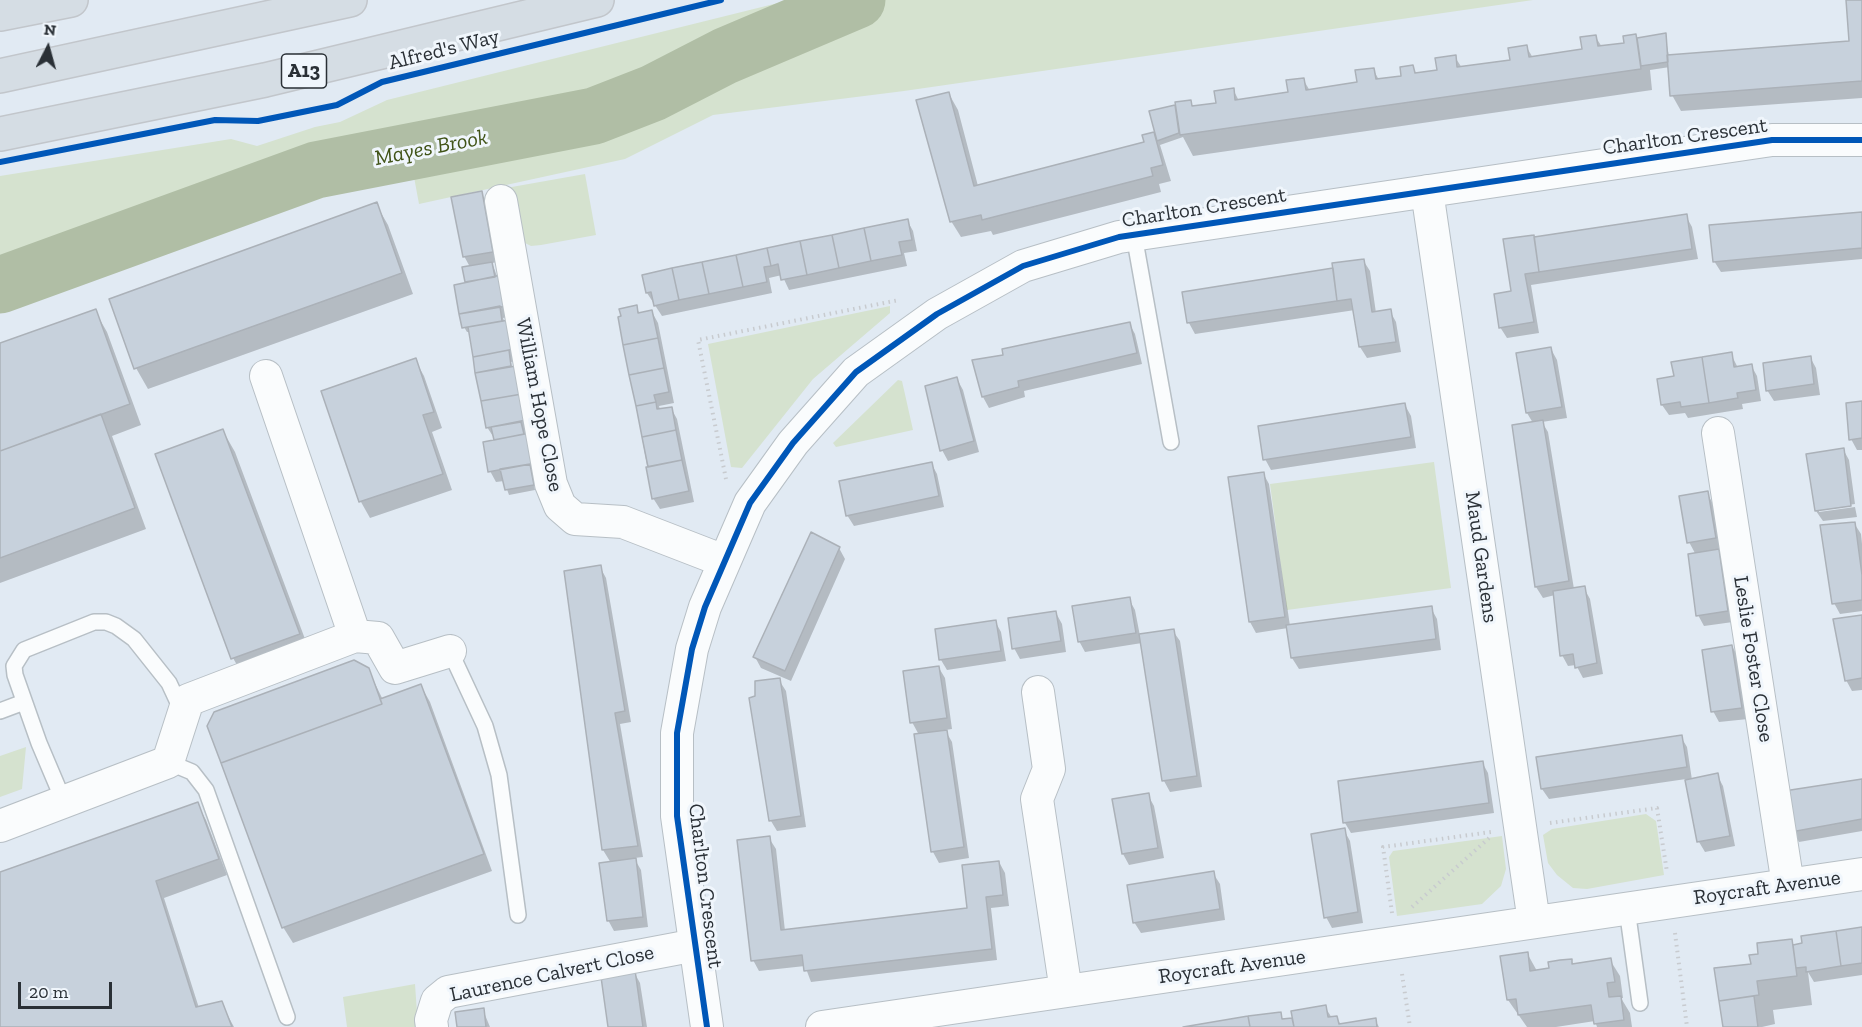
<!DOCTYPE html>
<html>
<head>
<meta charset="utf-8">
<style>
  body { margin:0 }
  #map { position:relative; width:1862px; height:1027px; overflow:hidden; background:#e1eaf3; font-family:"Zilla Slab",serif }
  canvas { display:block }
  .north { position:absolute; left:18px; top:18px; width:60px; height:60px; -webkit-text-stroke:4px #f0f6fc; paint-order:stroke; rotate:6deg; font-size:16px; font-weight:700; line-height:24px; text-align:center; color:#2a3036 }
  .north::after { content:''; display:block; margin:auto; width:21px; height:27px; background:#2a3036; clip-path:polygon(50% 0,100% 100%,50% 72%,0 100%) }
  .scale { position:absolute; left:18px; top:982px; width:94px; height:27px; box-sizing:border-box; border:3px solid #2a3036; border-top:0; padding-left:8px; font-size:18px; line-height:21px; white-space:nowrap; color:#2a3036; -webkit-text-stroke:4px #f0f6fc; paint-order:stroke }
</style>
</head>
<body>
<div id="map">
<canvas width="1862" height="1027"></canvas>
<div class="north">N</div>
<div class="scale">20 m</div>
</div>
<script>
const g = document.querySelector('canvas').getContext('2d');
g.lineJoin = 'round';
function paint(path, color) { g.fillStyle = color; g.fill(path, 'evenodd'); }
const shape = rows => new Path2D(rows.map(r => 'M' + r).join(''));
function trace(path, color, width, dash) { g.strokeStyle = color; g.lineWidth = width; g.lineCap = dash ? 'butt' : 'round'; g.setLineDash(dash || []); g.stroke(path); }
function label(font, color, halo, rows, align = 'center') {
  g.font = font + ' "Zilla Slab",serif'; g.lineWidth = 6; g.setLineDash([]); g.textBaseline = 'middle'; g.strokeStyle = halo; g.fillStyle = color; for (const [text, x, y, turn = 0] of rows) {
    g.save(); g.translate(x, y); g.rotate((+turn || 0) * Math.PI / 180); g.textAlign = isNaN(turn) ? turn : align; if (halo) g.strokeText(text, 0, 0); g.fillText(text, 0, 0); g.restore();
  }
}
const green = shape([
  [790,0,1533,0,904,91,713,115,625,159,419,204,414,177,291,203,0,309,0,176,231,139,257,146,315,127,340,122,387,100],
  [585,174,596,235,541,245,531,246,523,242,506,188],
  [890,306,890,313,813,379,742,468,731,467,708,344],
  [898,380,902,381,913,430,836,447,833,443],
  [1434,462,1451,588,1287,610,1270,484],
  [26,747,22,789,0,797,0,756],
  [1646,814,1656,821,1664,875,1587,889,1573,888,1557,875,1548,863,1543,835,1552,829],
  [1502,836,1506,869,1501,886,1482,904,1397,916,1389,857,1393,851],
  [415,984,418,1027,347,1027,343,997]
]);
const shadow = shape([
  [1848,0,1862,0,1862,98,1681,111,1672,95,1670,67,1650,70,1652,90,1193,156,1183,137,1160,145,1171,181,1159,184,1161,192,993,235,991,231,961,237,951,221,949,94,958,110,978,186,1146,143,1144,136,1156,133,1151,112,1190,102,1193,108,1218,104,1233,89,1239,101,1289,94,1303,79,1310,91,1358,83,1373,69,1379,80,1403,77,1412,66,1417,75,1439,72,1455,57,1462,68,1512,61,1526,46,1533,58,1584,50,1595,36,1602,47,1626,44,1636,36,1638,40,1665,35,1669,56,1851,42],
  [481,193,487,203,498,262,492,263,512,316,503,318,519,360,511,362,512,368,541,473,533,475,535,490,509,495,504,481,496,482,490,471,496,441,487,427,470,332,467,332,464,327,467,282,470,267,464,256],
  [376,204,388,225,413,294,148,389,136,368],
  [1862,213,1862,259,1721,272,1714,261],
  [1686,216,1692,227,1698,259,1531,285,1539,333,1507,338,1500,327,1513,292,1505,241],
  [907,220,913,231,917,251,904,253,907,266,789,290,782,275,769,278,772,293,662,316,647,293],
  [1363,260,1370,271,1376,313,1390,311,1396,322,1401,352,1367,358,1360,347,1355,310,1195,334,1189,323,1184,293,1334,269],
  [636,307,640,314,652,312,658,323,674,403,659,406,660,410,671,408,677,419,694,502,660,509,653,498,620,318],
  [95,311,107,332,141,425,112,436,146,529,0,583,0,345],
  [1129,323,1135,334,1142,364,1024,391,1025,397,989,408,983,397,974,362],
  [1551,349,1557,360,1567,418,1542,422,1548,432,1574,589,1584,588,1590,599,1603,674,1583,678,1576,665,1568,666,1562,655,1555,595,1543,598,1536,587,1533,423,1527,413],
  [1731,354,1738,368,1751,365,1757,376,1761,401,1742,404,1743,409,1688,418,1685,413,1669,415,1662,405],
  [1810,357,1816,368,1820,395,1774,401,1767,390],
  [415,360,424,376,442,428,432,432,452,490,370,518,361,502,323,392],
  [957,379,963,390,979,452,948,461,942,450],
  [1862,403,1862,450,1857,450,1851,439],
  [1405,405,1411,416,1416,448,1271,470,1265,459],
  [223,431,235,452,311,655,245,679,233,658],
  [1843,449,1849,460,1855,504,1819,509,1819,512,1855,507,1857,517,1823,521,1816,511],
  [931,463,937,474,944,507,854,526,847,515],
  [1263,473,1269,484,1290,626,1431,608,1437,619,1441,650,1299,669,1292,658,1288,628,1256,633,1250,622,1229,478],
  [1707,493,1713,504,1721,549,1717,549,1724,562,1733,622,1704,626,1698,615,1696,555,1689,542],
  [1854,523,1861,534,1862,544,1862,611,1840,614,1834,603],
  [839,548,845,559,791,681,761,668,755,657],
  [600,567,606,578,631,722,620,724,643,857,634,858,641,870,648,927,614,931,608,920,611,863,603,850],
  [1129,599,1135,610,1140,636,1173,631,1180,641,1202,787,1170,792,1164,781,1142,643,1085,652,1079,641],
  [1056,613,1062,624,1066,652,1020,659,1014,648],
  [1862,617,1862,690,1852,691,1846,680],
  [995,621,1001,632,1006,661,947,670,941,660],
  [1732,646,1738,657,1748,719,1719,722,1713,711],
  [939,668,945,678,952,729,945,730,952,742,969,858,939,863,933,852,916,736,919,735,912,722],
  [368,669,383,700,421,686,430,702,492,871,293,943,283,927],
  [779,680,786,691,806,827,777,831,771,821],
  [1681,737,1687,747,1692,780,1717,775,1723,786,1735,846,1705,852,1699,842,1686,779,1549,799,1542,789],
  [1482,762,1488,773,1494,813,1351,833,1345,823],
  [1862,781,1862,831,1799,842,1792,831],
  [1148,795,1154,806,1164,858,1129,865,1123,854,1114,800],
  [197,804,206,820,227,875,164,898,199,1008,221,1003,234,1027,0,1027,0,875],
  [1344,830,1350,841,1363,923,1332,928,1326,917],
  [769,838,776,849,785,931,969,909,999,862,1005,873,1009,906,991,908,997,960,811,982,805,966,759,971,753,960],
  [1213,873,1220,884,1225,920,1141,933,1134,922],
  [1862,929,1862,975,1814,982,1808,972,1812,1005,1773,1010,1775,1024,1762,1027,1724,1027,1716,969,1752,965,1760,955,1791,941,1794,946],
  [1527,953,1537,971,1551,970,1571,960,1574,965,1610,960,1620,976,1623,998,1621,998,1630,1013,1632,1027,1597,1027,1595,1021,1556,1027,1527,1027,1508,1000],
  [634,972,640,983,647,1027,609,1027],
  [1325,1007,1332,1018,1336,1017,1341,1025,1375,1020,1379,1027,1192,1027,1280,1014,1283,1020,1294,1019],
  [483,1010,490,1027,459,1027]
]);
const river = shape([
  [0,285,316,170,594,116,653,93,725,56,857,0]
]);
const building = shape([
  [1846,0,1862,0,1862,81,1670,96,1667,55,1849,41,1846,0],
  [1666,33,1668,62,1641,66,1637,38,1666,33],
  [1636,34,1641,69,1180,135,1175,102,1191,100,1192,106,1216,103,1214,91,1234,88,1235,100,1288,92,1286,80,1304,78,1306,90,1357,82,1355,70,1374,68,1376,79,1401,76,1400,67,1413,65,1415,73,1437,70,1435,58,1456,55,1457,67,1510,60,1508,48,1527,45,1529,57,1582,49,1580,37,1596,35,1598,46,1624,43,1623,36,1636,34],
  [949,92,974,186,1144,142,1142,135,1154,132,1163,165,1151,168,1153,176,982,220,981,215,950,222,916,100,949,92],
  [1175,105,1179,133,1157,141,1149,111,1175,105],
  [482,191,493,252,463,257,451,197,482,191],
  [377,202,402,273,134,369,109,299,377,202],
  [1862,212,1862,248,1713,262,1709,225,1862,212],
  [1687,214,1692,249,1539,272,1534,237,1687,214],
  [908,219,912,240,899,242,902,255,871,261,864,228,908,219],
  [864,228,871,261,839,268,832,235,864,228],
  [832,235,839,268,807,275,800,241,832,235],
  [1534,235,1539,272,1525,274,1534,322,1499,328,1494,294,1511,291,1503,239,1534,235],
  [800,241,807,275,781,280,778,264,771,266,767,248,800,241],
  [767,248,771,266,764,267,767,282,743,287,736,255,767,248],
  [736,255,743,287,709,294,702,262,736,255],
  [1364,259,1372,312,1391,309,1396,342,1359,347,1351,299,1337,301,1332,263,1364,259],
  [492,262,495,277,465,282,462,267,492,262],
  [702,262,709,294,679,300,672,268,702,262],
  [672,268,679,300,654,306,651,292,646,293,642,275,672,268],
  [1333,268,1337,301,1187,323,1182,292,1333,268],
  [501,275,507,306,459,314,454,285,501,275],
  [637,305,638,313,652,310,658,338,623,345,618,317,621,316,619,309,637,305],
  [500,306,502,321,462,328,459,314,500,306],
  [96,309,130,404,0,451,0,343,96,309],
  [509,320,514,349,473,357,468,327,509,320],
  [1130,322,1137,353,1018,381,1019,387,982,397,972,360,1003,355,1002,349,1130,322],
  [658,338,664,368,629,375,623,345,658,338],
  [1551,347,1562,407,1526,413,1516,353,1551,347],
  [509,350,511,366,475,373,473,357,509,350],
  [1732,352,1734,367,1752,364,1756,390,1737,393,1738,398,1709,403,1702,357,1732,352],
  [1811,356,1814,384,1766,391,1763,363,1811,356],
  [1702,357,1709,403,1681,407,1680,402,1661,405,1657,379,1674,376,1671,362,1702,357],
  [416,358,434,412,423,415,443,474,359,502,321,391,416,358],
  [516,366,522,394,481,401,475,373,516,366],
  [664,368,669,392,654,395,656,402,636,406,629,375,664,368],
  [957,377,974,441,940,451,925,386,957,377],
  [522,394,526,420,486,428,481,401,522,394],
  [1862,401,1862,438,1849,440,1846,403,1862,401],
  [656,402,657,409,672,407,676,430,642,437,636,406,656,402],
  [1405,403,1411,437,1263,460,1258,426,1405,403],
  [101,414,135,508,0,558,0,451,101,414],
  [1543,420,1569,581,1535,587,1512,425,1543,420],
  [521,422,524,434,494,440,491,427,521,422],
  [223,429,300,634,231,659,155,454,223,429],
  [676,430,682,460,648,467,642,437,676,430],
  [530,433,536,463,488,472,483,442,530,433],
  [1844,448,1851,506,1815,511,1806,454,1844,448],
  [682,460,689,491,652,499,646,467,682,460],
  [932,462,939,496,846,516,839,481,932,462],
  [530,464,534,485,505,490,500,469,530,464],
  [1264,472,1285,617,1249,622,1228,477,1264,472],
  [1708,491,1716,538,1687,543,1679,496,1708,491],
  [1855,522,1862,575,1862,600,1832,604,1820,525,1855,522],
  [811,532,840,547,785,671,753,657,811,532],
  [1719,549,1728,611,1696,616,1688,554,1719,549],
  [601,565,625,711,615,713,638,846,602,850,564,571,601,565],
  [1585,586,1597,663,1575,668,1573,654,1560,656,1553,591,1585,586],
  [1130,597,1136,633,1078,642,1072,606,1130,597],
  [1432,606,1436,639,1291,658,1286,625,1432,606],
  [1056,611,1061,641,1012,649,1008,618,1056,611],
  [1862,615,1862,678,1845,681,1833,619,1862,615],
  [996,620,1001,651,939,660,935,629,996,620],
  [1174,629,1197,776,1162,781,1139,634,1174,629],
  [1732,645,1742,708,1711,712,1702,650,1732,645],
  [354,660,369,668,382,704,221,763,207,726,214,712,354,660],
  [939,666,947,718,910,723,903,671,939,666],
  [780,678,801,816,769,821,749,698,755,696,755,681,780,678],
  [421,684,484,854,282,928,221,763,382,704,380,699,421,684],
  [947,730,964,847,931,852,914,734,947,730],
  [1682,735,1687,767,1541,789,1536,757,1682,735],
  [1483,761,1489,803,1343,823,1338,781,1483,761],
  [1718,773,1730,836,1697,842,1685,780,1718,773],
  [1862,779,1862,819,1791,832,1784,791,1862,779],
  [1149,793,1158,848,1122,854,1112,799,1149,793],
  [198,802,219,859,156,881,196,1007,222,1001,232,1027,0,1027,0,872,198,802],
  [1345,828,1358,912,1324,918,1311,834,1345,828],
  [770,836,781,930,967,908,962,865,999,861,1003,895,986,897,992,949,804,971,802,955,751,961,737,840,770,836],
  [636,858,643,917,607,921,599,863,636,858],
  [1214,871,1220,909,1133,923,1127,885,1214,871],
  [1862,927,1862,963,1841,966,1836,931,1862,927],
  [1836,931,1841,966,1806,972,1806,967,1796,968,1793,945,1802,943,1801,936,1836,931],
  [1792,939,1797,976,1757,981,1759,995,1719,1001,1714,968,1751,964,1749,955,1758,954,1757,943,1792,939],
  [1528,952,1530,971,1549,968,1548,962,1560,960,1572,959,1572,964,1611,958,1615,982,1607,983,1609,997,1621,996,1624,1020,1594,1024,1591,1005,1518,1015,1516,999,1507,1000,1500,956,1528,952],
  [635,970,643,1027,608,1027,601,977,635,970],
  [1754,996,1758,1027,1723,1027,1719,1001,1754,996],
  [1326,1005,1328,1017,1337,1016,1339,1024,1376,1018,1377,1027,1294,1027,1291,1011,1326,1005],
  [484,1008,486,1027,457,1027,455,1012,484,1008],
  [1281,1012,1282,1019,1292,1018,1294,1027,1250,1027,1248,1016,1281,1012],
  [1248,1016,1250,1027,1183,1027,1248,1016]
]);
const path = shape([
  [726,479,698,340,899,300],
  [1550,823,1657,808,1667,872],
  [1412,907,1489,838],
  [1392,913,1383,847,1491,832],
  [1675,933,1687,1027],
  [1402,974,1410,1027]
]);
const service = shape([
  [1134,235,1171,442],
  [450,651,485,726,499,775,518,915],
  [0,711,24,702],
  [168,762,192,772,206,790,287,1017],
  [64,802,39,743,15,675,14,666,24,650,94,622,106,622,116,626,134,639,169,683,182,711],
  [1627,909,1640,1003]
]);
const minor = shape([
  [1427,191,1534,922],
  [501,201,551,484,560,506,575,519,623,522,724,561],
  [266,376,355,636],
  [1718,433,1788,885],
  [1038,692,1049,769,1037,799,1066,991],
  [0,826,168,762,188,700,355,636,378,638,395,668,450,651],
  [432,1027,431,1020,437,1001,448,992,696,945],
  [707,1027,677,816,677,733,692,649,705,607,750,503,793,443,856,372,937,314,1023,266,1119,237,1772,140,1862,140],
  [822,1027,1862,874]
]);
const trunk = shape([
  [0,14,71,0],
  [0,76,350,0],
  [0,134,265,80,597,0]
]);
const cycleway = shape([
  [0,162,215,120,258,121,337,105,382,82,721,0],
  [707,1027,677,816,677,733,692,649,705,607,750,503,793,443,856,372,937,314,1023,266,1119,237,1772,140,1862,140]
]);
const shields = [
  [304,71,45]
];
const shieldNames = [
  ["A13",304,71]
];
const streetNames = [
  ["Alfred's Way",444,50,-14],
  ["Charlton Crescent",1685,137,-8],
  ["Charlton Crescent",1204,208,-9],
  ["William Hope Close",539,405,79],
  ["Maud Gardens",1481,557,82],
  ["Leslie Foster Close",1753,659,81],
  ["Charlton Crescent",705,886,83],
  ["Roycraft Avenue",1767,888,-8],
  ["Roycraft Avenue",1232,967,-8],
  ["Laurence Calvert Close",552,974,-12]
];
const waterNames = [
  ["Mayes Brook",431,148,-11]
];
paint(green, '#d5e2cf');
paint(shadow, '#0003');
trace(river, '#b0bea5', 57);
paint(building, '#c7d1dc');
trace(building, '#abb1b8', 1.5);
trace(service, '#b7bfc5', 18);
trace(minor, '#b7bfc5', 34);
trace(trunk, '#c2c6cb', 36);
trace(path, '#c8cbcf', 4, [1.5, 4.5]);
trace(service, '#fafcfd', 15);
trace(minor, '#fafcfd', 32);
trace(trunk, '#d5dde4', 33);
trace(cycleway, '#0057b8', 6);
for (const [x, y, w] of shields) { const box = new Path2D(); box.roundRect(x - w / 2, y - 17, w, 34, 4.5); g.fillStyle = '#f0f6fc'; g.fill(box); trace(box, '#2a3036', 1.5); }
label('bold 20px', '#2a3036', null, shieldNames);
label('21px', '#2a3036', '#f0f6fc', streetNames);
label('italic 22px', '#415418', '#f0f6fc', waterNames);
</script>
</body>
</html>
